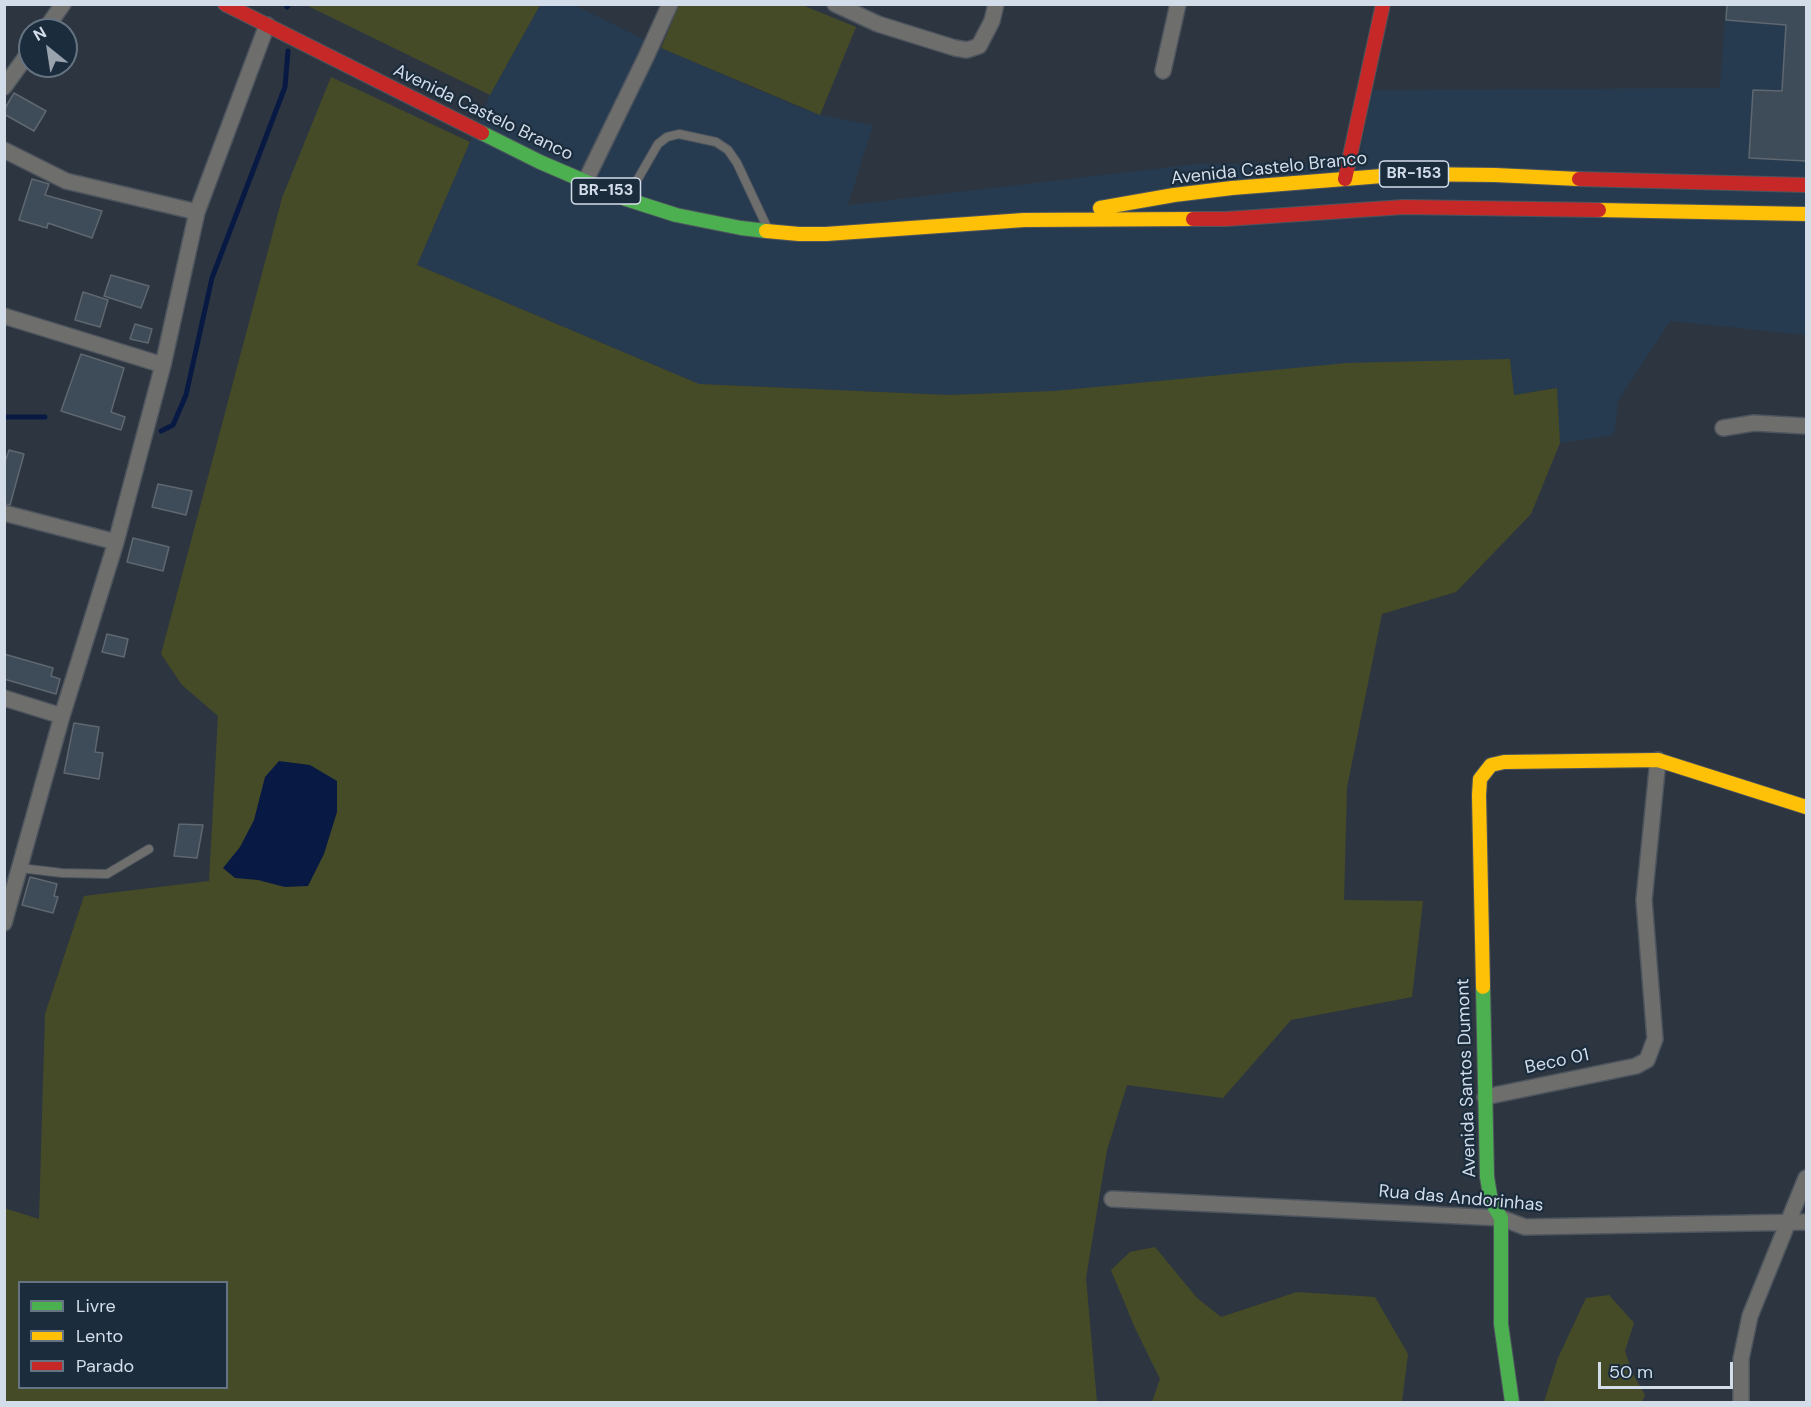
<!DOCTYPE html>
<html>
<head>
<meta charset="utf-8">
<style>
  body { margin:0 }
  #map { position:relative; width:1811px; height:1407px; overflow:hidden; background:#2d3640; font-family:"DM Sans",sans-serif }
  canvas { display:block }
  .frame { position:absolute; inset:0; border:6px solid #d3dde9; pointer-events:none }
  .legend { position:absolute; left:18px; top:1281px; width:210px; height:108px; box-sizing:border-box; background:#1b2c3d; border:2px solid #657382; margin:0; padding:8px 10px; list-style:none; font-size:18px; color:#d3dde9 }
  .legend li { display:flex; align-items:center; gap:12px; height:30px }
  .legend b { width:30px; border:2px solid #657382 }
  .north { position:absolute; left:18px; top:18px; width:60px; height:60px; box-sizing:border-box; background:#1b2c3d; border:2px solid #657382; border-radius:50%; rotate:330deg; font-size:16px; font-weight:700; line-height:24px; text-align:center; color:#d3dde9 }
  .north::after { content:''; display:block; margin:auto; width:21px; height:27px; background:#99a3ae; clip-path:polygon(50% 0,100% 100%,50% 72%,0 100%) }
  .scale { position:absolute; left:1598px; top:1362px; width:135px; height:27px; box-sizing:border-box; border:3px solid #d3dde9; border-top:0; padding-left:8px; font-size:18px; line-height:21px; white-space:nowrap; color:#d3dde9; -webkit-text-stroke:4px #1b2c3d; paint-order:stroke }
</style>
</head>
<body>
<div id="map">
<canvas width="1811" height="1407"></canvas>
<div class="frame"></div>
<ul class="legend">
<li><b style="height:8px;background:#4caf50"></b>Livre</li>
<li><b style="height:8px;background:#ffc107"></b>Lento</li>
<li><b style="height:8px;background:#c62828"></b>Parado</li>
</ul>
<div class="north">N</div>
<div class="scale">50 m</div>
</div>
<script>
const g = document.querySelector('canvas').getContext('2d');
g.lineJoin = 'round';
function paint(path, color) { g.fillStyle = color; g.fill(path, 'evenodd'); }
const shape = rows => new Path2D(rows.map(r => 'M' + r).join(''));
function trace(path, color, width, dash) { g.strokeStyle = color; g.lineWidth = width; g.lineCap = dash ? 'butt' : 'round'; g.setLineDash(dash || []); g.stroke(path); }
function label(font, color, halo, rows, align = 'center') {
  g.font = font + ' "DM Sans",sans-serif'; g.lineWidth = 4.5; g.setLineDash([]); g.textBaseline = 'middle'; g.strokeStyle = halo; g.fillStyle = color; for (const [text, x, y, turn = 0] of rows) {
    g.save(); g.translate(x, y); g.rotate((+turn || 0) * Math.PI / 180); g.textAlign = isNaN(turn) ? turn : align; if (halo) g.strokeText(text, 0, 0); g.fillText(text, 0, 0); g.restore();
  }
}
const built = shape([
  [540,5,574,5,661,48,798,107,820,115,873,125,848,205,1196,164,1358,163,1373,90,1720,88,1726,5,1806,5,1806,335,1670,321,1618,401,1614,435,1560,443,1557,388,1514,395,1510,359,1054,391,949,395,699,384,417,265,490,95]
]);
const green = shape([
  [306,5,540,5,490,95],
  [679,5,802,5,856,27,820,115,661,48],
  [331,77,470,142,417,265,699,384,949,395,1054,391,1347,363,1510,359,1514,395,1557,388,1560,443,1531,514,1456,592,1382,614,1347,787,1344,900,1423,901,1412,997,1291,1020,1223,1098,1127,1085,1107,1150,1086,1278,1097,1402,5,1402,4,1208,39,1219,45,1014,84,896,209,881,218,716,182,685,161,654,282,198],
  [20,1282,226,1282,226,1388,20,1388],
  [1155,1247,1197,1298,1221,1317,1297,1292,1375,1297,1408,1354,1402,1402,1152,1402,1160,1379,1135,1328,1111,1270,1130,1252],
  [1609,1295,1634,1323,1625,1351,1633,1374,1645,1395,1642,1402,1544,1402,1558,1358,1586,1298]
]);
const water = shape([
  [279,761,310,765,337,781,337,812,324,854,308,886,285,887,258,880,235,878,223,868,240,847,254,820,265,777]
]);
const stream = shape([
  [287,7,289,4],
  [4,417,45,417],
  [161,431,173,425,186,395,212,278,285,87,288,51]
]);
const building = shape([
  [1727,4,1806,4,1806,161,1749,158,1753,90,1782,91,1786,25,1726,20,1727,4],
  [14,93,46,111,34,131,4,114,4,110,14,93],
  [32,179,49,184,45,195,102,211,92,238,48,223,47,228,19,220,32,179],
  [111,275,149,286,141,308,104,296,111,275],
  [83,292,108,300,100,327,75,320,83,292],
  [135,324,152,329,148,343,130,339,135,324],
  [81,354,124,368,111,412,125,417,121,430,61,411,81,354],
  [9,450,24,454,10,505,4,504,4,465,9,450],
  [158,484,192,491,186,515,152,507,158,484],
  [133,538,169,547,163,571,127,562,133,538],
  [107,634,128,639,124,657,102,652,107,634],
  [4,654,53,668,51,676,60,679,56,694,4,679,4,654],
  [74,723,99,727,95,752,103,753,99,779,64,773,74,723],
  [179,824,203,825,197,858,174,856,179,824],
  [30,877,57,884,54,896,58,897,53,913,22,905,30,877]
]);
const lane = shape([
  [628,196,658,144,667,137,679,134,716,142,728,150,737,163,767,227],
  [20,868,62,873,107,874,149,849]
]);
const street = shape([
  [835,4,878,24,955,48,967,50,979,46,992,21,996,4],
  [45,30,63,4],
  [1163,71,1178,4],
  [4,87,30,51],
  [4,150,66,181,197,212],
  [585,182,646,57,670,4],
  [4,316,163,365],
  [1723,428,1754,423,1806,426],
  [4,513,116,542],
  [4,698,62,716],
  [4,923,62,716,116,542,163,365,197,212,267,25],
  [1485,1097,1636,1066,1647,1060,1655,1039,1644,900,1658,760],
  [1112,1199,1501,1218,1525,1227,1806,1222],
  [1741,1402,1741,1359,1750,1316,1806,1178]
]);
const fast = shape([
  [482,133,540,162,626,199,676,215,741,228,766,231],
  [1483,987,1487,1177,1491,1201,1501,1218,1501,1324,1512,1402]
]);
const slow = shape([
  [1100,208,1174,195,1232,188,1407,174,1495,175,1579,179],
  [1599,210,1806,214],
  [766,231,799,234,826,234,1024,220,1193,219],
  [1483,987,1479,795,1480,779,1491,765,1504,762,1658,760,1806,807]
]);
const jam = shape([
  [225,4,482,133],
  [1345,179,1383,4],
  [1579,179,1806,185],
  [1193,219,1226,219,1404,207,1599,210]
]);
const shields = [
  [1414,174,69],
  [606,191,69]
];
const shieldNames = [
  ["BR-153",1414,174],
  ["BR-153",606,191]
];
const streetNames = [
  ["Avenida Castelo Branco",483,113,26],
  ["Avenida Castelo Branco",1269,169,-6],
  ["Beco 01",1557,1062,-12],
  ["Avenida Santos Dumont",1467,1078,-92],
  ["Rua das Andorinhas",1461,1199,5]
];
paint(built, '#273b50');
paint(green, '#464b27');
paint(water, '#081943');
trace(stream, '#081943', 5);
paint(building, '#3e4b58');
trace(building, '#5f6770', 1.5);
trace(lane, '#4d545d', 10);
trace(street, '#4d545d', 18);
trace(fast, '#4d545d', 16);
trace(slow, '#4d545d', 16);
trace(jam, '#4d545d', 16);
trace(lane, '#6e6e6d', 8);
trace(street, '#6e6e6d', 15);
trace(fast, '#4caf50', 14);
trace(slow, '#ffc107', 14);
trace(jam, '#c62828', 14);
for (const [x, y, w] of shields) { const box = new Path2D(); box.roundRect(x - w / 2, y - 13, w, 26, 4.5); g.fillStyle = '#1b2c3d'; g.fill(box); trace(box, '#d3dde9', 1.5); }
label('bold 16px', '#d3dde9', null, shieldNames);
label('18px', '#d3dde9', '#1b2c3d', streetNames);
</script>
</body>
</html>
